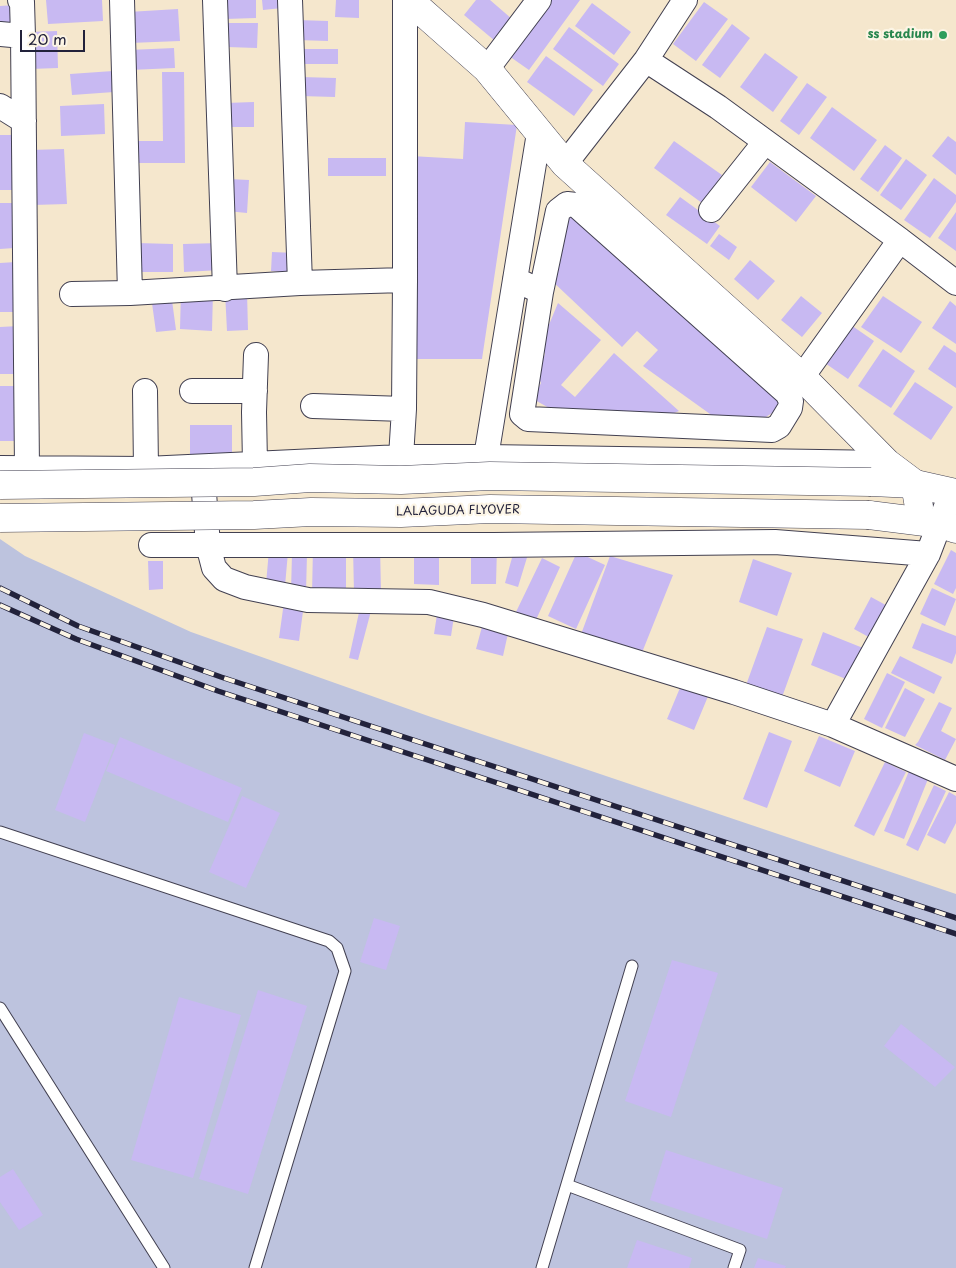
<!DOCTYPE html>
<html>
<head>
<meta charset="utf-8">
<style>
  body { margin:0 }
  #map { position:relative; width:956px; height:1268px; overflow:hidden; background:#f5e7cd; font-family:"Playpen Sans",sans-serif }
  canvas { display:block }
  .scale { position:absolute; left:20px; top:30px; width:65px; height:22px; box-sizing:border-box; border:2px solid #22223b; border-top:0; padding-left:6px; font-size:15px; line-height:18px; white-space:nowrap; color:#22223b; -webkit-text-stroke:4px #fcf5e5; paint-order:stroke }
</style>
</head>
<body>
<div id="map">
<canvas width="956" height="1268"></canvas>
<div class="scale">20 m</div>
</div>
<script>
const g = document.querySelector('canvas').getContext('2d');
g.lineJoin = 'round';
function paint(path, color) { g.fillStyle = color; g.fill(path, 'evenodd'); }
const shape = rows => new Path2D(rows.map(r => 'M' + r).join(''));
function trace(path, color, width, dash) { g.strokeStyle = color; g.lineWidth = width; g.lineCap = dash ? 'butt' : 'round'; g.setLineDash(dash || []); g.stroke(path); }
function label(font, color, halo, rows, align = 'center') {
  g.font = font + ' "Playpen Sans",sans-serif'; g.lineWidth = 4.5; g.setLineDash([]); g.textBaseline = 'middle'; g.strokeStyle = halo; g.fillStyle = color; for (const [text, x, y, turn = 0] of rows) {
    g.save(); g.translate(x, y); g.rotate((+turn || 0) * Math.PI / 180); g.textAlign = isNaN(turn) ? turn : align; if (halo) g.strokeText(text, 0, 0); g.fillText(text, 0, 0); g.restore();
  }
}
const industrial = shape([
  [0,539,25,556,191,632,431,717,956,894,956,1268,0,1268]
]);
const building = shape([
  [46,0,102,0,103,21,48,24],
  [225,0,256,0,256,18,225,19],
  [262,0,281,0,282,8,263,10],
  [336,0,359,0,359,18,335,17],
  [476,0,490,0,512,19,495,41,464,15],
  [550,0,580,0,529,70,509,56],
  [704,2,728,19,696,61,673,44],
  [592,3,631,32,614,55,575,26],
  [15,5,13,23,0,24,0,6],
  [178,9,180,41,130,43,128,12],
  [297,20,328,21,328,41,296,40],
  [228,23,258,23,257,48,227,47],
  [732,24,750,38,720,78,702,65],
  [569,27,619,64,603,86,553,49],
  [57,31,58,68,30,69,28,32],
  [174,48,175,68,130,70,129,50],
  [301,49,338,49,338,64,301,64],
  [765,53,798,77,773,112,740,87],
  [546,56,593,90,574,116,527,82],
  [113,71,114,92,72,95,70,74],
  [162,72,184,72,185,163,134,163,133,141,163,141],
  [301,77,336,78,335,97,300,96],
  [807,83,827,97,799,135,780,121],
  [254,102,254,127,226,127,226,103],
  [104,104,105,134,61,136,60,106],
  [832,107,877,140,854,171,810,138],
  [465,122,517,125,482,359,413,359,411,156,463,159],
  [0,135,12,135,13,190,0,190],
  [948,136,956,142,956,175,932,156],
  [674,141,722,175,702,203,654,168],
  [885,145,902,158,878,192,860,179],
  [64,149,67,204,33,205,30,150],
  [328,158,386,158,386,176,328,176],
  [906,159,927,175,901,210,880,195],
  [770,162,816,196,796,222,751,187],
  [934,178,956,195,956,202,930,238,904,220],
  [229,179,249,180,247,213,227,211],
  [680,197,720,226,707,244,666,215],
  [0,203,13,203,14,248,0,249],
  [956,212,956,251,938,238],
  [570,214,783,406,758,422,717,419,643,366,658,350,637,331,622,347,551,280],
  [719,234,737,247,729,260,710,246],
  [137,243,173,244,173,272,137,272],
  [220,243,221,270,184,272,183,244],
  [272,252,296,253,295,273,271,271],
  [750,260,775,281,758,300,734,279],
  [16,262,17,312,0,312,0,263],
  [181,291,213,292,212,331,180,329],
  [225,292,247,292,248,330,227,331],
  [171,293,176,330,156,332,151,296],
  [801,296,822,313,802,337,781,320],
  [883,296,922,322,901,353,861,327],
  [950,301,956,306,956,344,932,328],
  [558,303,601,340,561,385,575,397,614,353,679,411,655,421,560,414,533,399,541,383,537,374,545,354,541,344],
  [848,323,874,341,848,379,822,361],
  [19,326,20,374,0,374,0,327],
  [944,345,956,353,956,388,928,369],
  [883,349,915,371,891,408,858,386],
  [915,382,953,407,931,440,893,414],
  [0,386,19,386,20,441,0,441],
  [190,425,232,425,232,454,190,455],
  [380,546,381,592,354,593,353,547],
  [313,547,346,548,346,596,312,595],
  [471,547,497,547,496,584,471,584],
  [515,547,529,551,518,587,505,583],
  [414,548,439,548,439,585,414,584],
  [269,550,288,552,285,586,266,584],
  [951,550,956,553,956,588,953,594,934,584],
  [577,552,605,565,576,629,548,616],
  [292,554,307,554,306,592,291,591],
  [610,556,673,575,641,655,580,637],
  [542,558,560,567,535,622,516,612],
  [753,559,792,573,777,616,739,602],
  [148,561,163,561,163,589,149,590],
  [932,588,956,599,945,626,920,614],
  [871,597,893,609,876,641,854,629],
  [284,602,304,604,299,641,279,638],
  [360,608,371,611,358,660,349,658],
  [438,608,455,610,451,636,434,634],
  [483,623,509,629,503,656,476,649],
  [922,623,956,636,956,653,952,664,912,648],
  [767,627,803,639,781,700,745,688],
  [823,632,868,650,856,683,811,665],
  [900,656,942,677,934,694,891,673],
  [887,673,905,682,882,728,864,719],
  [682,683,709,694,694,730,667,719],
  [905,688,925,699,905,737,885,728],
  [939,702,952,708,941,731,956,739,945,760,915,745,918,742],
  [769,732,792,741,767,808,743,799],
  [84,733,115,745,85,822,55,810],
  [819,736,855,751,840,787,804,771],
  [120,737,242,788,228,822,106,771],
  [885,762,906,772,874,836,854,826],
  [909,771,928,779,904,839,884,831],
  [934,785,946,791,918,851,906,845],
  [949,792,956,796,956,823,945,844,927,835],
  [242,796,280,813,246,888,209,872],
  [374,918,400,926,386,970,360,962],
  [672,960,718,973,671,1117,625,1101],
  [258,990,307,1006,248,1194,199,1179],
  [179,997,241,1015,193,1178,131,1160],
  [901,1024,955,1067,935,1087,884,1046],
  [666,1150,783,1188,767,1239,650,1200],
  [13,1169,43,1215,19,1230,0,1202,0,1177],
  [637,1240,692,1258,689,1268,627,1268],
  [758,1258,786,1266,785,1268,754,1268]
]);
const lane = shape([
  [0,832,329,941,337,948,345,971,255,1268],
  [0,1008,164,1268],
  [567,1185,740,1250,734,1268],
  [542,1268,632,966]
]);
const street = shape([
  [20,0,22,2,23,36,27,468],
  [122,0,130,293,300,283,405,280],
  [215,0,225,289],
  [290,0,300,283],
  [0,34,23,36],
  [646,60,718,107,900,240,956,283],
  [487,69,539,0],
  [0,106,24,121],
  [565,164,646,60,685,0],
  [711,210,765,142],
  [515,279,541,292,522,414,528,419,772,430,779,426,790,408,791,401,787,393,576,205,567,204,558,211,541,292],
  [72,294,130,293],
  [802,377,900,240],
  [145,391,146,469,401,457,486,457,887,463],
  [192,391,255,391],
  [313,406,404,409],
  [401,457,404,409,405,280,405,0],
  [486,457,539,133],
  [255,464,254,412,256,355],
  [202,467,208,545,214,568,224,579,245,587,308,600,429,602,483,615,734,692,833,725,956,779],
  [0,468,146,469],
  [151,545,494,545,775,542,928,554],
  [833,725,928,554,952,491]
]);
const secondary = shape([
  [409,0,487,69,565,164,802,377,887,463,915,484,919,507,916,520]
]);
const primary = shape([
  [871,482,915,484,956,493],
  [869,515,941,524,956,529]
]);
const rail = shape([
  [0,588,78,626,221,677,956,918],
  [0,605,76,639,218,691,956,934]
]);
const primaryBridge = shape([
  [0,485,254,482,310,478,401,480,490,476,871,482],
  [0,518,254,515,311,512,401,513,490,509,869,515]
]);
const markers = [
  [943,35,5,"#2e9e5b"]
];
const leisureNames = [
  ["ss stadium",933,35]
];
const streetNames = [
  ["LALAGUDA FLYOVER",458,511,-1]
];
paint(industrial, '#bdc3de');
paint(building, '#c8b9f2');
trace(lane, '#424051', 13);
trace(street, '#424051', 26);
trace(secondary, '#424051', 29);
trace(primary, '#424051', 29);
trace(lane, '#fff', 11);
trace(street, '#fff', 24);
trace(secondary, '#fff', 28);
trace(primary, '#fff', 28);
trace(rail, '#22223b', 5.5);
trace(rail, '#fcf5e5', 4, [11]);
trace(primaryBridge, '#424051', 29, []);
trace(primaryBridge, '#fff', 28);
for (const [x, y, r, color] of markers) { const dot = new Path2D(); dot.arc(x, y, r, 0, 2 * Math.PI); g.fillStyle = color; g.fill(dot); trace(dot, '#fcf5e5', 2); }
label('bold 12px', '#27864d', '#fcf5e5', leisureNames, 'right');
label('12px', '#22223b', '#fcf5e5', streetNames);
</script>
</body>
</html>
